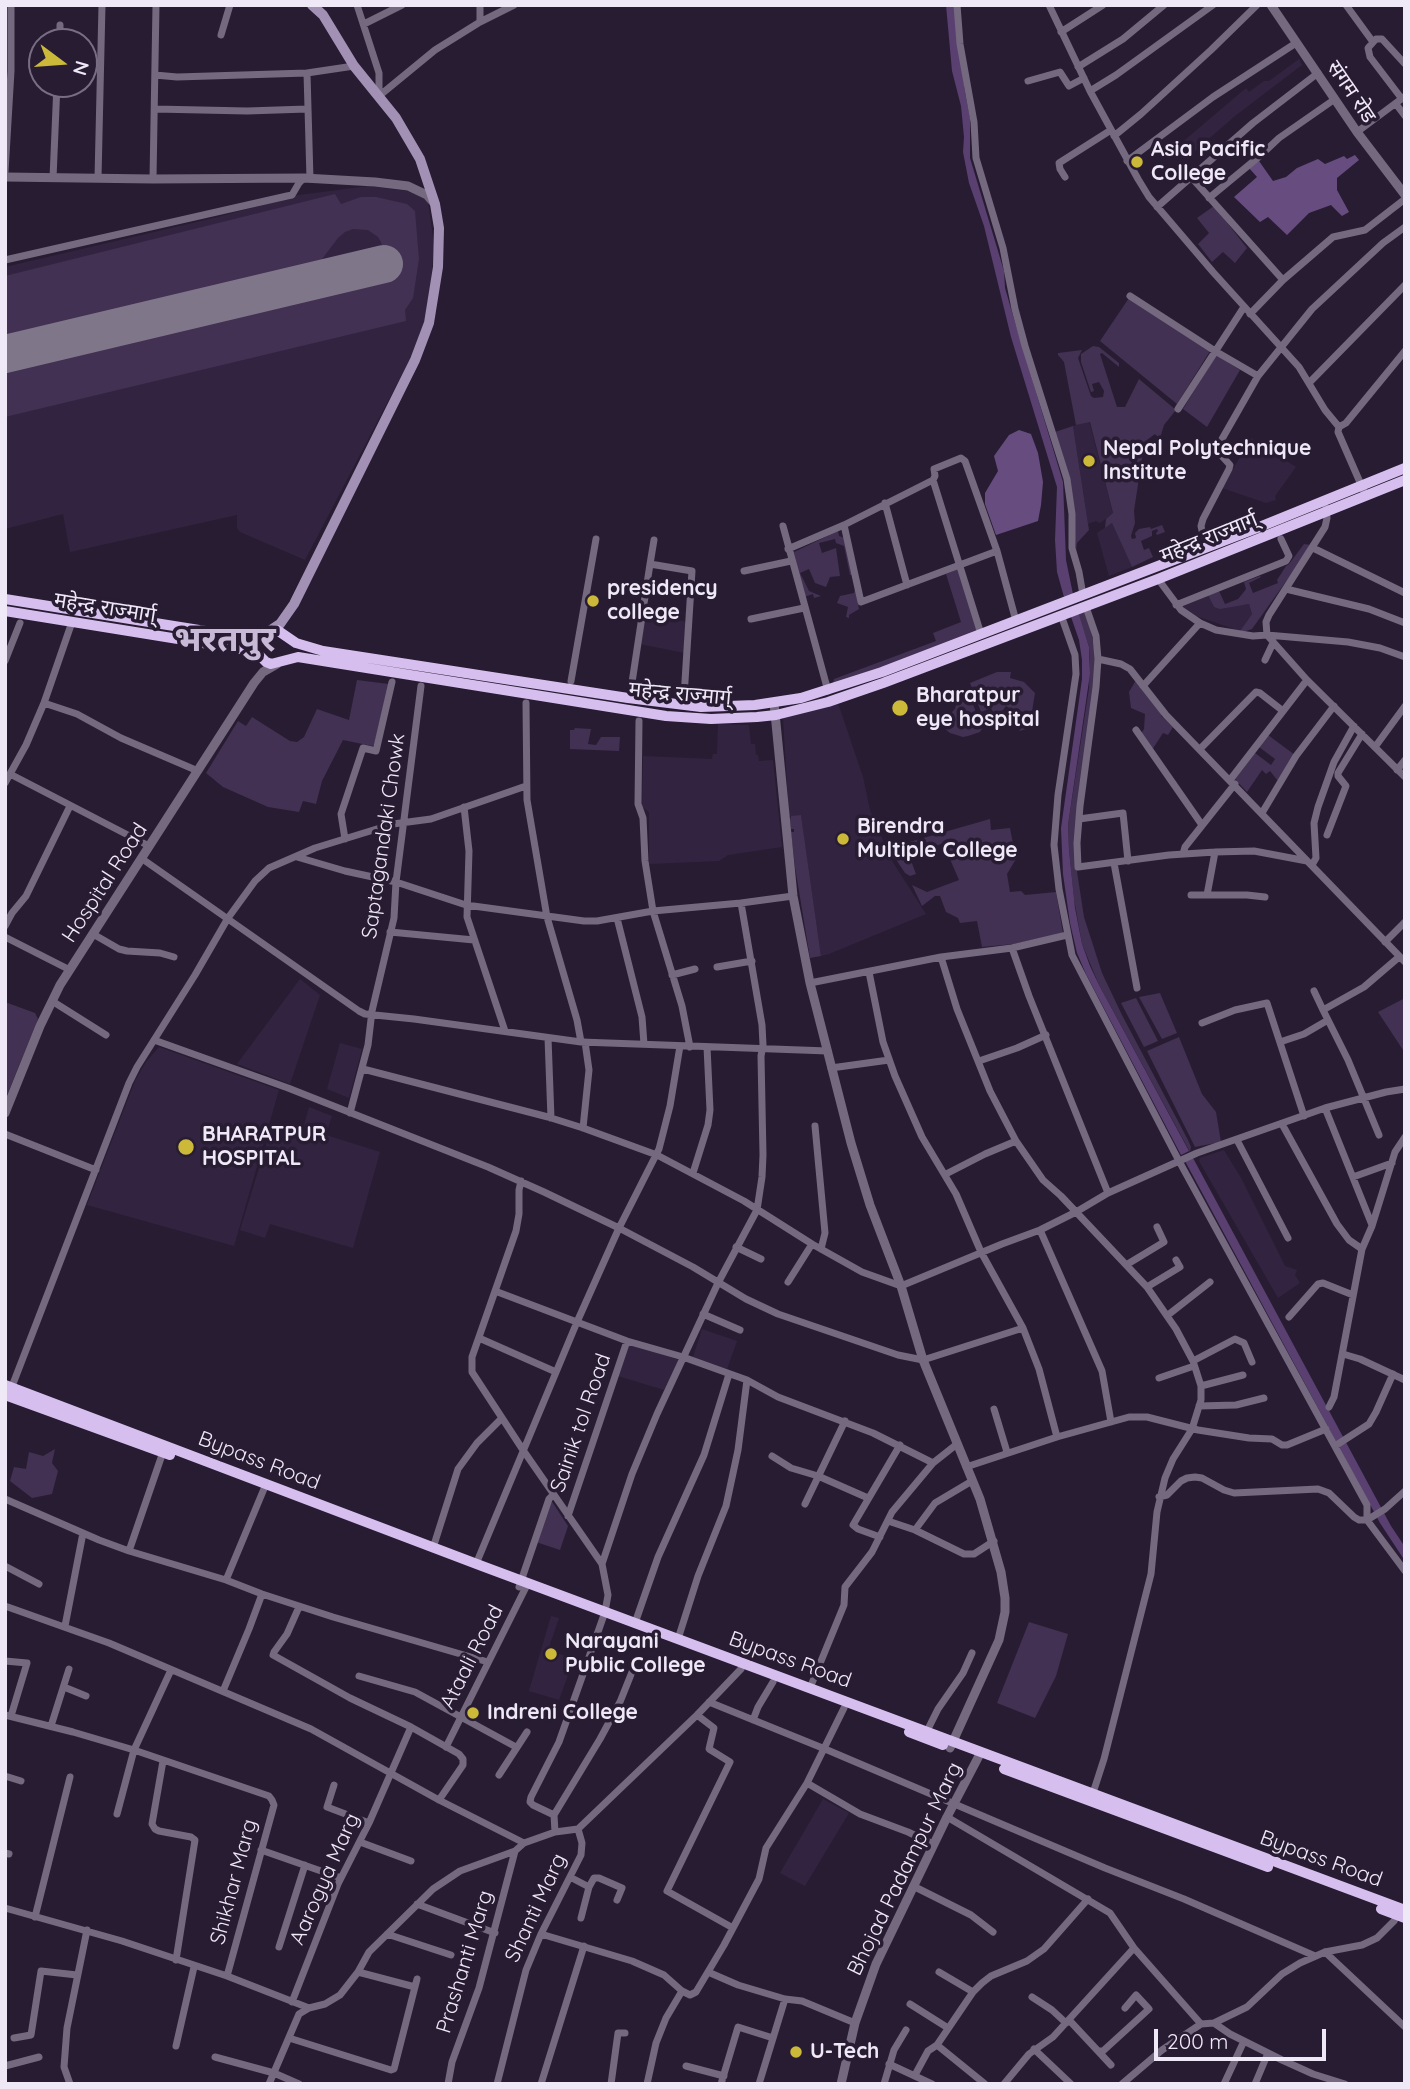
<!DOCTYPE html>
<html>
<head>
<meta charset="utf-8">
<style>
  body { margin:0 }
  #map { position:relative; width:1410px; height:2089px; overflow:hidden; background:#281c33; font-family:Quicksand,sans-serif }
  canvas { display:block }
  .frame { position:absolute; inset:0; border:7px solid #efe8f7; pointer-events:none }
  .north { position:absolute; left:28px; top:28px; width:70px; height:70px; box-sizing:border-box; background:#281c33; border:2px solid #786e81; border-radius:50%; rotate:106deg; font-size:19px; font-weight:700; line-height:28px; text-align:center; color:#efe8f7 }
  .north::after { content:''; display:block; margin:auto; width:24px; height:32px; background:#ccb939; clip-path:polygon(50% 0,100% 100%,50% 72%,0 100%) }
  .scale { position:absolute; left:1154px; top:2029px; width:172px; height:32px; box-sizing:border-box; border:4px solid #efe8f7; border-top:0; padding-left:9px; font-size:21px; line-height:24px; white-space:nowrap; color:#efe8f7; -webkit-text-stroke:5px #281c33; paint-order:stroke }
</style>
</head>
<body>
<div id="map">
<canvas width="1410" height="2089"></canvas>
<div class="frame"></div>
<div class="north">N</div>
<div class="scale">200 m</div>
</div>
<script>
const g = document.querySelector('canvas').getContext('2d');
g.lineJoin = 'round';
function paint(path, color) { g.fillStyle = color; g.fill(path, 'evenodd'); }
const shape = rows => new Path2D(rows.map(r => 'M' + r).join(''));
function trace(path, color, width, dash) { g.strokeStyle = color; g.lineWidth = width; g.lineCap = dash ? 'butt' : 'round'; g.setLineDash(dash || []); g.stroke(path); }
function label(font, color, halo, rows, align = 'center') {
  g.font = font + ' Quicksand,"Noto Sans Devanagari",sans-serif'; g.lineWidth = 7; g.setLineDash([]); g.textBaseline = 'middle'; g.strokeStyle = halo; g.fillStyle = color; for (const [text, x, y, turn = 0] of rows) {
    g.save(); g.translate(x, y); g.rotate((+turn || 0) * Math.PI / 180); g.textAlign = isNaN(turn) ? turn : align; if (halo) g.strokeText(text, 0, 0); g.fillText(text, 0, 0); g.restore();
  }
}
const built = shape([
  [1299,59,1302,65,1235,116,1189,156,1179,145,1246,88,1249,92,1264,81,1269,81],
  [369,186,407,191,423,197,428,202,434,245,431,283,424,324,410,359,305,560,240,532,237,528,237,515,70,552,63,514,5,529,5,267,214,218,299,195],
  [1089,421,1113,514,1100,523,1096,521,1088,524,1073,426],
  [1251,438,1296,467,1275,496,1276,500,1266,503,1222,488],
  [1112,523,1132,567,1109,576,1097,533],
  [1208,595,1214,607,1249,604,1252,614,1240,631,1196,616,1182,606],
  [645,615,688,622,685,653,640,644],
  [838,703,863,777,870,810,892,861,926,914,829,954,821,956,801,816,789,816,783,718],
  [718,724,749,725,751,744,755,744,756,755,758,755,759,761,773,760,782,847,728,855,719,861,649,864,649,812,642,807,643,756,712,759,713,754,717,754],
  [300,979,320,995,290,1084,237,1064],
  [340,1043,362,1049,349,1098,327,1089],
  [159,1047,279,1090,234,1246,87,1205,135,1081,146,1062],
  [309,1107,332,1116,326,1135,380,1152,353,1248,270,1224,265,1238,240,1230,271,1129,301,1136],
  [1224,1150,1241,1178,1285,1266,1297,1270,1295,1275,1300,1283,1278,1298,1199,1161,1200,1158],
  [702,1329,737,1341,727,1369,693,1357],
  [629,1343,679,1360,664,1390,618,1376],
  [551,1616,559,1618,548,1650,574,1659,559,1700,529,1691],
  [823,1799,849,1813,805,1886,780,1873]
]);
const green = shape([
  [335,194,341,204,361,197,376,197,407,204,415,211,419,259,413,298,405,310,406,321,5,417,5,364,388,273,381,242,378,237,368,230,353,229,345,232,338,238,319,263,5,338,5,276],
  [1214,206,1247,248,1235,263,1223,252,1212,262,1198,244,1209,233,1197,218],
  [1129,298,1210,351,1177,404,1100,341],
  [1093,346,1099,347,1119,363,1119,367,1102,353,1100,354,1117,407,1125,407,1139,379,1176,410,1164,425,1161,435,1158,437,1155,434,1147,440,1150,443,1145,449,1142,458,1134,511,1135,523,1131,536,1132,539,1136,538,1135,533,1139,529,1150,527,1151,529,1162,525,1165,532,1157,535,1156,533,1158,531,1157,529,1152,531,1152,536,1141,541,1144,550,1149,548,1153,557,1132,567,1112,523,1105,528,1106,519,1113,513,1090,422,1076,425,1064,362,1058,355,1058,353,1082,350,1078,358,1091,396,1094,398,1103,397,1104,391,1099,382,1092,384,1094,391,1091,392,1081,362,1081,354],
  [1216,355,1240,370,1207,427,1183,409],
  [1073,426,1089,530,1077,543,1076,551,1074,531,1055,432],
  [838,531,839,536,845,538,859,609,849,615,849,618,846,617,848,607,837,603,840,596,854,593,855,589,852,575,850,575,844,546,836,543,835,539,819,543,822,553,836,548,840,576,830,577,826,587,815,583,809,569,800,573,809,591,821,596,814,598,813,594,804,597,794,552],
  [1304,544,1312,545,1252,629,1246,631,1240,631,1252,614,1249,604,1220,609,1214,607,1208,595,1219,591,1225,604,1238,599,1243,593,1246,589,1244,582,1260,576,1261,577,1249,583,1253,593,1278,583,1277,580,1286,566,1289,564],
  [958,569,978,632,832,688,834,679,936,641,933,633,961,622,946,574],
  [1076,607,1083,607,1089,622,1096,656,1076,865,1084,917,1102,973,1122,1015,1188,1140,1191,1147,1190,1152,1099,985,1082,944,1074,899,1069,850,1068,825,1089,688,1090,659,1089,647],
  [997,672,1011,672,1010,678,1024,682,1035,693,1030,724,1027,729,1019,731,1024,724,1016,717,1019,712,1015,712,1006,706,1000,714,993,712,991,708,981,712,970,683],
  [357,680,389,684,374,745,372,746,343,740,322,781,316,804,303,801,299,812,268,807,223,787,206,773,238,721,246,726,252,717,290,741,297,742,304,737,317,709,349,720],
  [1136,680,1163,714,1161,716,1173,727,1168,735,1163,733,1152,750,1141,734,1144,729,1145,714,1131,708,1129,692],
  [970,696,982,729,980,732,968,736,963,737,950,733,945,729,944,720,955,709,957,702],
  [575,728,591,729,588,744,596,745,601,737,620,737,619,751,570,749,570,730,574,730],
  [1268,735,1295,755,1278,781,1270,771,1266,774,1262,770,1247,792,1235,779,1255,753,1271,765,1275,759,1259,747],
  [801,815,821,956,810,958,795,867,791,832,794,832,794,829,791,829,790,820,791,816],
  [990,819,991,830,1010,828,1016,859,1007,874,1010,892,1021,891,1025,895,1056,892,1063,933,1014,944,982,947,977,921,960,923,958,918,946,912,940,896,935,896,922,906,912,885,927,892,959,880,943,843,910,858,916,874,910,876,905,873,893,855,894,849,899,845],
  [1160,993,1177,1033,1162,1039,1139,997],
  [1136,998,1158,1041,1144,1047,1121,1003],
  [1405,998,1405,1053,1378,1012],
  [5,1002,35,1013,38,1019,5,1100],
  [1179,1037,1202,1094,1216,1112,1221,1142,1195,1147,1147,1051],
  [55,1449,52,1463,58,1471,52,1494,32,1498,10,1481,14,1467,26,1469,29,1452,43,1456],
  [551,1500,568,1526,560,1550,536,1542],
  [1029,1622,1068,1634,1056,1676,1035,1718,997,1703]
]);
const forest = shape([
  [1355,155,1359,160,1337,178,1337,190,1349,212,1342,216,1331,205,1309,213,1287,235,1268,217,1260,222,1234,197,1257,177,1249,168,1259,161,1273,181,1286,177,1297,168,1318,159,1325,164,1344,156,1347,159],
  [1019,430,1031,434,1038,453,1043,482,1041,505,1038,521,996,535,985,504,985,493,998,471,994,456,1009,435]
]);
const water = shape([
  [946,5,954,5,965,92,970,118,970,158,1004,271,1005,288,1014,319,1063,482,1066,560,1073,594,1064,597,1057,572,1055,540,1057,487,1011,337,984,226,969,183,963,152,964,137,961,106,952,71],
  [1077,608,1089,647,1090,674,1068,825,1069,850,1075,908,1082,944,1090,966,1099,985,1189,1151,1181,1155,1086,974,1077,953,1070,923,1063,874,1061,828,1082,679,1082,660,1079,640,1069,611],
  [1193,1158,1391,1526,1405,1547,1405,1561,1380,1523,1185,1161]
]);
const runway = shape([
  [5,354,384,264]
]);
const minor = shape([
  [357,5,379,73,379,96],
  [957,5,960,44,974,122,976,158,1003,248,1015,309,1025,346,1067,479,1072,514,1072,548,1079,572,1083,595],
  [1049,5,1090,91,1138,179,1149,197,1213,272,1299,367,1325,410,1339,427,1338,432,1366,496],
  [1346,5,1373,42],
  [480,22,480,5],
  [364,24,402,5],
  [1061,32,1103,5],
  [221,35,230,5],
  [60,42,60,25],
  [1078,67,1123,39,1164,5],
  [155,75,177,77,307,73],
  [1028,81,1060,72,1069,86,1084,78],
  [1090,91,1116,75,1213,5],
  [379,96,435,50,480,22,514,5],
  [1402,99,1370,57,1368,48,1376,39,1382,39,1405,64],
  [1396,104,1405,116],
  [155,109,247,111,307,109],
  [1357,132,1404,97],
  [1114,136,1141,114,1211,50,1257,5],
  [1127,161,1213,97,1296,43],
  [5,172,11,71,11,5],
  [1065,177,1060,169,1059,163,1111,130],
  [1191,177,1283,280],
  [53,178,57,84],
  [98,178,102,5],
  [153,179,156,5],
  [310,179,307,73,354,66],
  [1209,198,1261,155,1279,138,1335,99],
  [1157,207,1253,123,1318,73],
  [5,260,287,196,292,195,299,183,304,178],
  [1130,296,1215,351,1258,376],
  [1250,314,1283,280,1333,237,1365,230,1405,199],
  [1310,382,1405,285],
  [1178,409,1244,307],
  [1339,427,1346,423,1405,351],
  [933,480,935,476,934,469,961,458,965,461,997,551],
  [885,503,907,585],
  [1326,508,1327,518,1325,527,1269,615,1266,622,1267,635,1307,680,1405,777],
  [844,525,861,602,997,551,1016,621],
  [783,526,828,691],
  [1203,535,1201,526,1203,519,1229,469,1230,465,1220,454,1217,450,1218,446,1258,376,1312,309,1383,243,1405,227],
  [1313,548,1405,593],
  [788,549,844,525,933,480,981,634],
  [650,564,654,540],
  [744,571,791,561],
  [1158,579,1181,610,1200,623,1216,630,1253,636,1267,635,1348,642,1380,648,1405,657],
  [1286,589,1369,609,1405,623],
  [1176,605,1286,561,1289,556,1281,539],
  [1086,607,1096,636,1098,659,1096,687,1080,806,1077,843,1078,867,1169,855,1215,852,1254,851,1307,861],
  [1061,615,1075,655,1076,674,1058,795,1054,845,1059,889,1072,955,1179,1161,1367,1505,1367,1520,1405,1571],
  [751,619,804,608],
  [1098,659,1121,664,1130,669,1166,715,1405,962],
  [1265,660,1273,643],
  [5,661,20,623],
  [571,681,596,539],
  [1143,686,1200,623],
  [631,689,650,564,692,571,684,697],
  [44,703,77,714,121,738,198,771],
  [526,703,527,800,547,917,577,1020,581,1042],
  [639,721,638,804,643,818,645,861,653,911,682,1006,690,1047],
  [1136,730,1202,825],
  [1375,747,1405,706],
  [1200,749,1256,692,1260,693,1283,711],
  [1397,770,1405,760],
  [10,774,149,846],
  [1230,780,1307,680],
  [5,783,26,745,44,703,72,622],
  [464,807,469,851,467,917,505,1031],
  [1262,813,1296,756,1334,706],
  [1079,819,1123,813,1128,861],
  [1327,835,1346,786,1338,776,1338,773,1362,734],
  [345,839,341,814,363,748,376,751,392,682],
  [1183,854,1185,847,1235,784],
  [297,857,345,871,396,882,466,905,584,921,597,921,653,911,741,903,793,896],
  [141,858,359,1011,365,1014,414,1019,581,1042,828,1051],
  [1114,863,1137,988],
  [1312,865,1316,858,1314,823,1318,807,1334,762,1354,726],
  [1191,895,1247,895,1265,897],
  [1207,895,1215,852],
  [617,918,642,1017,644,1044],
  [5,926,12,913,26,896,70,806],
  [390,932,474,940],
  [93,934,119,949,127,951,160,953,174,957],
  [5,937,70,970],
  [1385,942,1405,922],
  [1012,948,1067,935],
  [941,957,957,1009,990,1091,1016,1141,1043,1180,1061,1196,1147,1287,1176,1329,1193,1361,1201,1386,1201,1400,1192,1429,1173,1459,1165,1478,1157,1512,1151,1574,1104,1759,1092,1796],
  [717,967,752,961],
  [869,972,883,1042,895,1076,922,1137,956,1194,981,1252,1023,1328,1039,1369,1057,1437],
  [672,975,695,969],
  [810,983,941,957,1012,948,1029,996,1108,1193],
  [1314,991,1323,1010],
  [52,1001,106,1035],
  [1202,1023,1235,1010,1267,1003,1304,1116],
  [548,1038,551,1118],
  [154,1040,288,1088,488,1167,544,1192,619,1228,693,1267,746,1299,778,1314,898,1355,923,1360,1023,1328],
  [1280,1042,1304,1034,1328,1020],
  [979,1061,1017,1048,1046,1035],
  [831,1068,889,1060],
  [363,1069,548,1117,583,1128,657,1155,744,1201,812,1244,862,1272,901,1286,1002,1244,1040,1230,1076,1212,1108,1193,1197,1153,1325,1108,1386,1092,1405,1089],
  [1325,1108,1372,1225],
  [350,1113,368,1045,372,1011,394,918,396,882,421,686],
  [1282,1124,1337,1224,1349,1240,1362,1249],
  [815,1126,825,1233,821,1249],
  [583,1128,589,1070,585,1042],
  [5,1134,96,1170],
  [1379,1135,1348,1060,1323,1010,1364,987,1399,957],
  [1237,1140,1288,1238],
  [693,1173,708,1125,710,1110,707,1047],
  [946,1174,985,1154,1016,1141],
  [1353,1177,1392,1163],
  [521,1181,519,1190,519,1214,516,1231,472,1357,472,1372,523,1450,602,1564,608,1595,605,1612,559,1742,531,1797,530,1802,533,1805,554,1815],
  [1040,1230,1102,1371,1111,1422],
  [736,1247,761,1259],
  [1126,1265,1164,1242,1157,1227],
  [788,1282,812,1244],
  [1147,1287,1180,1267,1176,1260],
  [495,1291,627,1341,683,1357,747,1380,778,1397,873,1433,933,1463],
  [703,1314,740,1330],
  [1168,1315,1210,1282],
  [1289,1317,1318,1284,1323,1283,1353,1295],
  [479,1338,556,1372],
  [1343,1354,1360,1359,1405,1380],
  [1193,1361,1235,1339,1244,1343,1252,1362],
  [1159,1378,1194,1366],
  [1201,1386,1243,1375],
  [11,1389,129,1083,137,1067,195,975,228,918,255,881,269,868,315,848,393,824,431,819,526,786],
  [1199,1406,1236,1405,1264,1398],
  [1329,1407,1334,1397,1362,1249,1372,1226,1395,1152,1405,1137],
  [994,1409,1007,1452],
  [1335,1446,1369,1424,1376,1412,1393,1374],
  [772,1456,791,1468,818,1476,868,1498],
  [966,1467,1057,1437,1129,1417,1147,1417,1198,1430,1249,1438,1272,1439,1282,1445,1287,1445,1326,1429],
  [1159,1497,1167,1495,1181,1481,1187,1478,1195,1477,1202,1478,1224,1490,1234,1493,1318,1489,1329,1493,1354,1517,1359,1520,1367,1520,1385,1509,1405,1491],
  [5,1499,99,1540,129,1551,226,1580,262,1594,333,1617,488,1662],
  [805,1504,845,1421],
  [568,1516,627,1341],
  [888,1521,915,1530,964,1554,974,1554,994,1541],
  [915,1530,935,1503,972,1481],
  [880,1537,858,1529,853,1525,900,1445],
  [433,1548,458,1469,477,1443,502,1418],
  [129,1551,163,1452],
  [476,1564,577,1322,619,1228,659,1149,670,1106,680,1046],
  [602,1564,632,1474,657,1414,718,1283,757,1210,762,1177,763,1155,761,1056,763,1045,762,1025,741,903],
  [5,1566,39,1584],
  [226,1580,266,1484],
  [519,1587,549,1499,553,1495],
  [5,1606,109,1643,311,1729,439,1800,524,1843,555,1832],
  [299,1607,287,1634,274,1652,273,1655,350,1698,411,1727,459,1754,463,1759,463,1765,439,1800],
  [635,1623,658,1557,704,1455,729,1374],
  [65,1626,83,1533],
  [678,1639,698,1576,726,1506,738,1450,747,1380],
  [5,1661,27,1663,11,1716],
  [632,1672,620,1702,600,1739,554,1815,555,1832,578,1829,697,1715,741,1669],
  [359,1676,415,1692,516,1747],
  [64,1687,86,1696],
  [810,1688,844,1605,845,1587,872,1552,892,1512,933,1463,957,1444],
  [223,1691,249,1629,262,1594],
  [709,1702,825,1749,1105,1868,1184,1899,1315,1956],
  [5,1715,73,1732,134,1750,171,1670],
  [697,1715,714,1728,709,1749,730,1762,667,1891,733,1928],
  [753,1720,758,1707,773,1682],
  [51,1726,69,1669],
  [927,1731,938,1709,963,1673,972,1653],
  [446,1747,528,1583],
  [163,1761,152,1824,155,1829,159,1831,191,1837,195,1840,176,1960],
  [499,1775,527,1732],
  [5,1776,21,1781],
  [807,1783,860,1814,908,1832,933,1844],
  [334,1785,327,1807,369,1823],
  [117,1814,134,1750,269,1796,272,1800,274,1805,227,1976],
  [947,1817,1110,1913,1134,1948,1201,2024],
  [360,1842,411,1861],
  [261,1850,341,1878],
  [5,1853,9,1854],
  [570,1877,589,1887],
  [913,1886,971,1915,993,1932],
  [417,1904,495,1933],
  [5,1908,122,1941,227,1976,309,2008],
  [35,1917,70,1777],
  [581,1918,589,1887,594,1878,599,1878,622,1888,617,1900],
  [387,1934,451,1955],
  [541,1934,632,1961,664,1975,682,1991,690,1995,696,1992,724,1945,759,1879,766,1848,807,1783,844,1708],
  [279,1947,305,1865],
  [1325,1952,1405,2027],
  [358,1972,415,1987],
  [708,1972,738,1985,785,1999,802,2001,855,2023],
  [939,1972,973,1992],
  [1032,1997,1052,2010,1066,2023],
  [292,2002,338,1884,369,1823,411,1727],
  [910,2004,948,2028],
  [1069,2020,1098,2051,1103,2051,1149,2009,1136,1995,1125,2008],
  [1214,2023,1230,2034,1282,2060,1313,2074,1345,2084],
  [14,2038,31,2035,41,1971,77,1975],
  [289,2038,391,2070,394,2069,417,1979],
  [176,2046,194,1967],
  [1034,2049,1071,2084],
  [1098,2051,1111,2065],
  [215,2057,274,2073,299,2084],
  [889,2064,932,2084],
  [5,2066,39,2057],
  [686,2066,724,2076],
  [915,2075,928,2051,937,2045],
  [70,2084,64,2067,67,2028,87,1930],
  [269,2084,299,2014,309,2008,325,2004,340,1995,358,1972,369,1952,433,1889,460,1871,515,1851,524,1843],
  [448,2084,452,2062,479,1988,515,1851],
  [497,2084,526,1970,541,1934,581,1855,582,1843,578,1829],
  [541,2084,584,1946],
  [611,2084,618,2033,625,2033],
  [647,2084,656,2043,666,2018,682,1991],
  [721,2084,738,2027,773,2038],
  [759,2084,785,1999],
  [884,2084,894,2050,906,2030],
  [985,2084,937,2045,973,1992,982,1983,991,1976,1027,1961,1044,1949,1088,1899],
  [1004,2084,1029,2054,1053,2037,1134,1948],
  [1122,2084,1162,2050,1201,2024,1214,2023,1247,2007,1282,1974,1300,1963,1325,1952,1362,1945,1377,1938,1394,1921,1398,1914],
  [1224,2084,1244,2041],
  [1255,2084,1268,2053]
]);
const tertiary = shape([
  [1271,5,1357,132,1405,195],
  [5,177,153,179,304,178,375,182,408,186,427,195,434,203],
  [774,703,793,896,810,983,851,1143,870,1205,901,1286,923,1360,980,1499,1001,1572,1005,1598,1005,1612,999,1640,950,1748],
  [5,1113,40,1026,60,985,254,683,263,672,277,664],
  [841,2084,855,2023,876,1964,947,1817,981,1752]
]);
const secondary = shape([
  [271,630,280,624,294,604,415,360,429,323,438,267,439,228,435,204,420,159,396,118,354,66,323,15,312,5]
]);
const trunk = shape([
  [5,599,224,634,249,636,277,630,296,643,323,651,628,698,701,707,755,705,801,698,882,672,1257,528,1405,468],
  [5,611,246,650,258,654,266,662,271,664,298,657,666,716,711,719,757,717,776,715,828,702,883,683,1158,579,1405,480],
  [5,1385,482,1566,1405,1910],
  [5,1395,170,1455],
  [909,1732,943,1745],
  [1004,1769,1268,1867],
  [1381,1909,1405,1918]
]);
const markers = [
  [1137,162,7,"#ccb939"],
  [1089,461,7,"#ccb939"],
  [593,601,7,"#ccb939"],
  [900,708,9,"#ccb939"],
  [843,839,7,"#ccb939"],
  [186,1147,9,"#ccb939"],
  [551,1654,7,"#ccb939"],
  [473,1713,7,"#ccb939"],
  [796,2052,7,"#ccb939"]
];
const streetNames = [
  ["संगम रोड",1351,92,56],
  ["महेन्द्र राज्मार्ग्",1209,538,-22],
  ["महेन्द्र राज्मार्ग्",105,608,9],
  ["महेन्द्र राज्मार्ग्",680,694,5],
  ["Saptagandaki Chowk",384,836,-82],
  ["Hospital Road",105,883,-57],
  ["Sainik tol Road",581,1423,-71],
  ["Bypass Road",259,1461,21],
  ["Ataali Road",472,1657,-63],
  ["Bypass Road",790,1660,20],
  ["Bypass Road",1321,1859,20],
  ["Bhojad Padampur Marg",905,1869,-64],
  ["Aarogya Marg",325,1879,-66],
  ["Shikhar Marg",234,1882,-75],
  ["Shanti Marg",536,1908,-65],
  ["Prashanti Marg",465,1962,-73]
];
const poiNames = [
  ["Asia Pacific",1151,150],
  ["College",1151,174],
  ["Nepal Polytechnique",1103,449],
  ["Institute",1103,473],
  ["presidency",607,589],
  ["college",607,613],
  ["Bharatpur",916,696],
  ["eye hospital",916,720],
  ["Birendra",857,827],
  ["Multiple College",857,851],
  ["BHARATPUR",202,1135],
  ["HOSPITAL",202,1159],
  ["Narayani",565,1642],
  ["Public College",565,1666],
  ["Indreni College",487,1713],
  ["U-Tech",810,2052]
];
const townNames = [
  ["भरतपुर",225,640]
];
paint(built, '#322440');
paint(green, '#423152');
paint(forest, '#674d7f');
paint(water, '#594071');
trace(runway, '#80768a', 38);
trace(minor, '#74697f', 7);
trace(tertiary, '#74697f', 9);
trace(secondary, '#a291b5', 10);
trace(trunk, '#d6bfee', 10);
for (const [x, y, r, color] of markers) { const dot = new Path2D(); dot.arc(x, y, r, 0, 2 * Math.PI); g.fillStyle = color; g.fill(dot); trace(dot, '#281c33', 2.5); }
label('21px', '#efe8f7', '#281c33', streetNames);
label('bold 21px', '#efe8f7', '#281c33', poiNames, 'left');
label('bold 35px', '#c8bad7', '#281c33', townNames);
</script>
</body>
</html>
